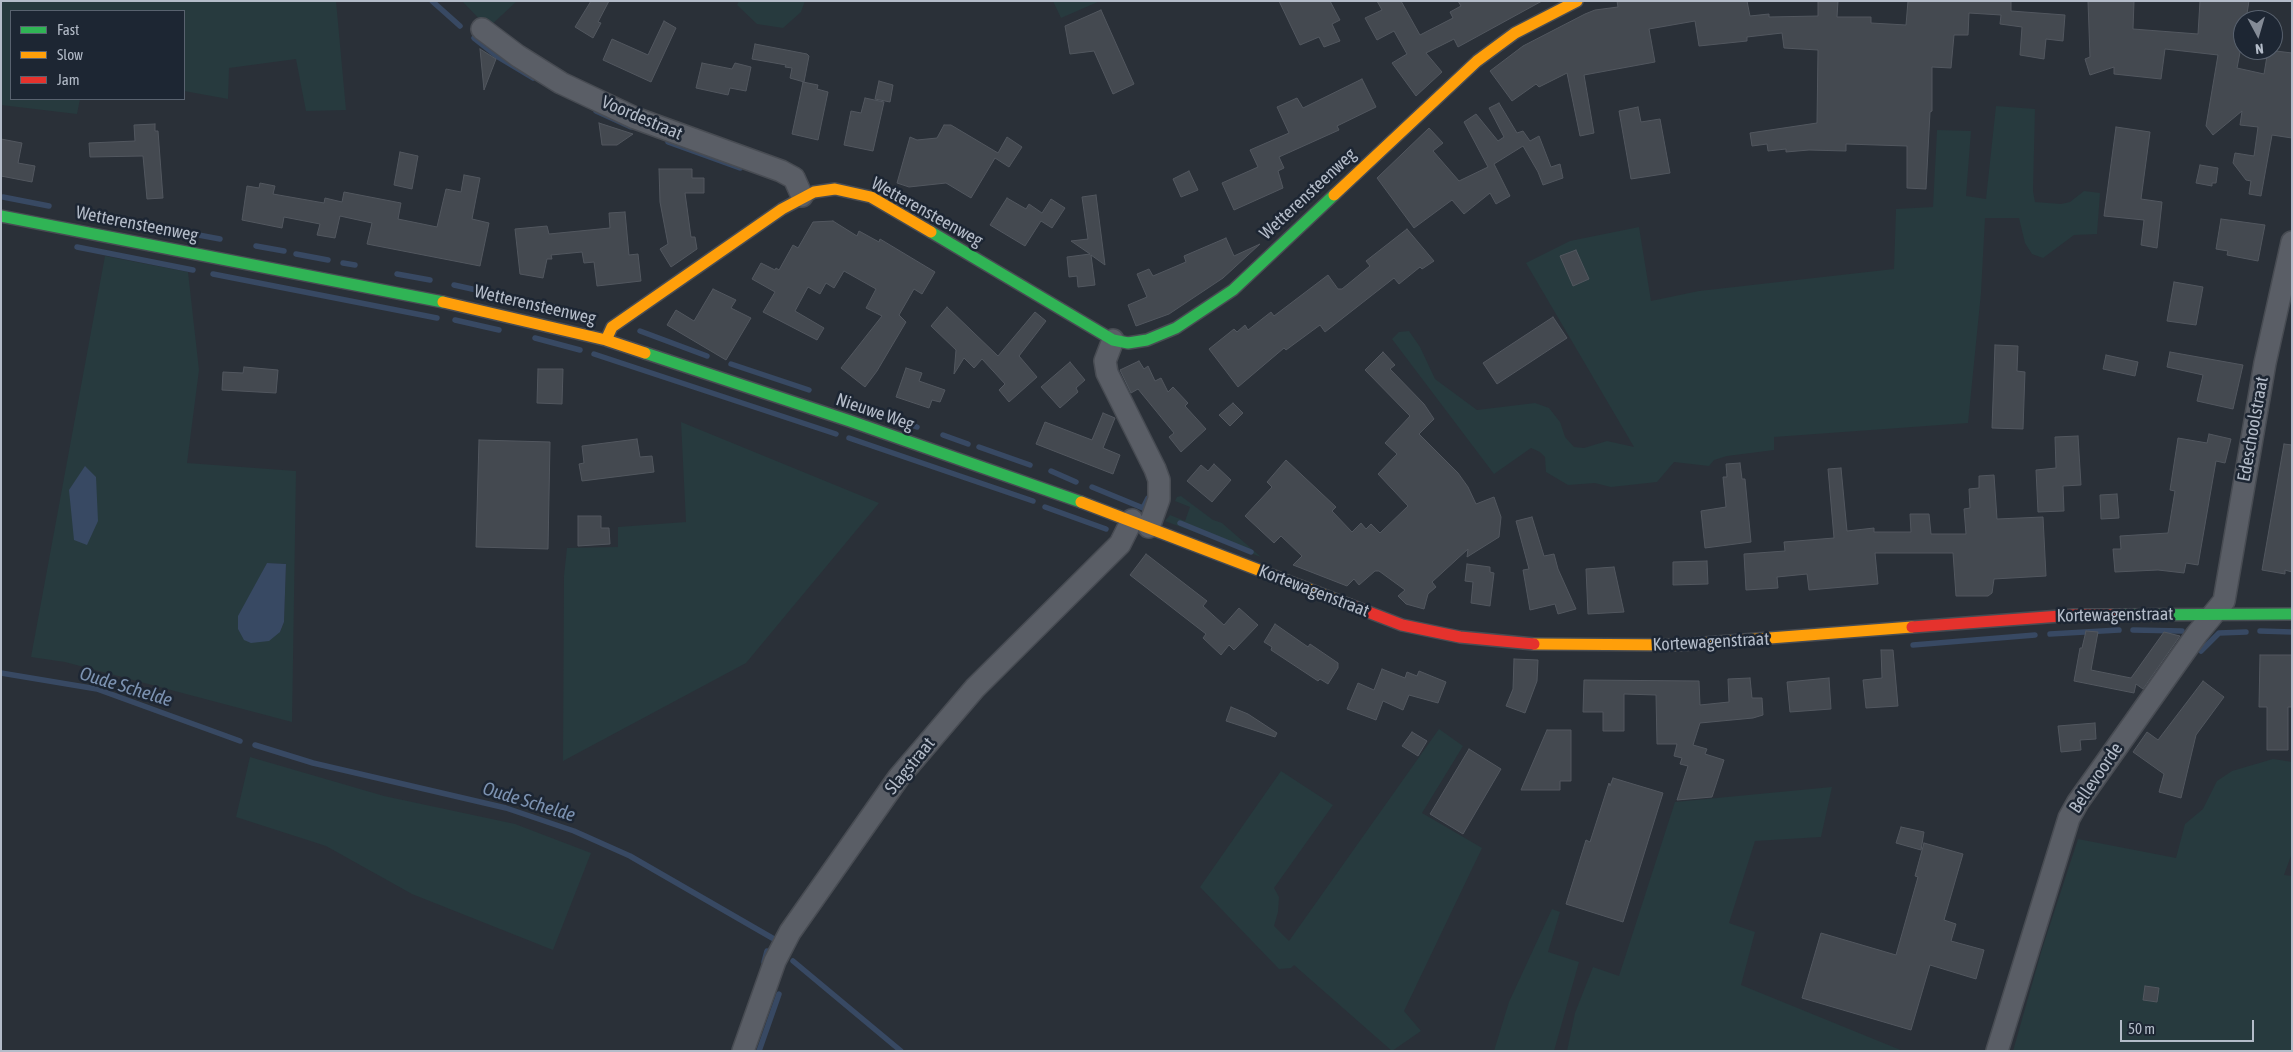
<!DOCTYPE html>
<html>
<head>
<meta charset="utf-8">
<style>
  body { margin:0 }
  #map { position:relative; width:2293px; height:1052px; overflow:hidden; background:#2a3038; font-family:"Asap Condensed",sans-serif }
  canvas { display:block }
  .frame { position:absolute; inset:0; border:2px solid #b4bcc9; pointer-events:none }
  .legend { position:absolute; left:10px; top:10px; width:175px; height:90px; box-sizing:border-box; background:#1d2633; border:1px solid #59626f; margin:0; padding:6px 9px; list-style:none; font-size:15px; color:#b4bcc9 }
  .legend li { display:flex; align-items:center; gap:10px; height:25px }
  .legend b { width:25px; border:1px solid #59626f }
  .north { position:absolute; left:2233px; top:10px; width:50px; height:50px; box-sizing:border-box; background:#1d2633; border:1px solid #59626f; border-radius:50%; rotate:174deg; font-size:14px; font-weight:700; line-height:20px; text-align:center; color:#b4bcc9 }
  .north::after { content:''; display:block; margin:auto; width:18px; height:22px; background:#848b96; clip-path:polygon(50% 0,100% 100%,50% 72%,0 100%) }
  .scale { position:absolute; left:2120px; top:1020px; width:134px; height:22px; box-sizing:border-box; border:2px solid #b4bcc9; border-top:0; padding-left:6px; font-size:15px; line-height:18px; white-space:nowrap; color:#b4bcc9; -webkit-text-stroke:4px #1d2633; paint-order:stroke }
</style>
</head>
<body>
<div id="map">
<canvas width="2293" height="1052"></canvas>
<div class="frame"></div>
<ul class="legend">
<li><b style="height:6px;background:#30b455"></b>Fast</li>
<li><b style="height:6px;background:#ff9f0a"></b>Slow</li>
<li><b style="height:6px;background:#e5322d"></b>Jam</li>
</ul>
<div class="north">N</div>
<div class="scale">50 m</div>
</div>
<script>
const g = document.querySelector('canvas').getContext('2d');
g.lineJoin = 'round';
function paint(path, color) { g.fillStyle = color; g.fill(path, 'evenodd'); }
const shape = rows => new Path2D(rows.map(r => 'M' + r).join(''));
function trace(path, color, width, dash) { g.strokeStyle = color; g.lineWidth = width; g.lineCap = dash ? 'butt' : 'round'; g.setLineDash(dash || []); g.stroke(path); }
function label(font, color, halo, rows, align = 'center') {
  g.font = font + ' "Asap Condensed",sans-serif'; g.lineWidth = 5; g.setLineDash([]); g.textBaseline = 'middle'; g.strokeStyle = halo; g.fillStyle = color; for (const [text, x, y, turn = 0] of rows) {
    g.save(); g.translate(x, y); g.rotate((+turn || 0) * Math.PI / 180); g.textAlign = isNaN(turn) ? turn : align; if (halo) g.strokeText(text, 0, 0); g.fillText(text, 0, 0); g.restore();
  }
}
const green = shape([
  [1,1,336,1,346,110,306,111,296,59,229,68,228,99,184,91,184,11,11,11,11,99,80,99,77,114,1,105],
  [462,1,517,1,488,28],
  [739,1,805,1,801,12,783,28,757,24,737,5],
  [1053,1,1100,1,1061,18],
  [1996,106,2035,109,2033,191,2035,202,2061,204,2070,202,2084,191,2100,193,2097,234,2074,235,2043,258,2032,254,2025,243,2019,218,1985,218,1981,293,1968,423,1774,437,1774,450,1727,456,1714,460,1709,466,1674,462,1657,482,1611,487,1595,483,1568,485,1546,472,1545,457,1540,452,1531,448,1494,474,1392,339,1399,332,1409,331,1420,347,1435,379,1477,410,1535,403,1549,408,1560,422,1565,437,1574,447,1584,448,1607,441,1634,447,1526,263,1570,241,1639,227,1651,301,1699,291,1894,269,1896,209,1933,207,1937,130,1971,131,1966,196,1986,199],
  [105,256,188,272,199,370,187,463,296,471,292,722,65,662,31,657],
  [267,563,286,564,284,622,280,632,249,598],
  [681,422,879,503,746,663,563,761,564,576,567,548,618,547,618,527,686,522],
  [1181,496,1213,520,1222,523,1261,557,1165,521,1170,515,1185,521,1190,507,1175,501,1177,497],
  [1439,729,1463,746,1422,813,1482,848,1404,1011,1421,1031,1392,1051,1294,965,1291,968,1279,969,1200,887,1281,771,1333,805,1274,888,1279,897,1278,912,1274,926,1289,941],
  [250,757,384,796,515,824,591,853,553,950,412,894,326,846,236,817],
  [2273,759,2292,762,2292,853,2284,875,2292,876,2292,1051,2013,1051,2042,949,2078,839,2176,858,2185,824,2203,809,2217,781,2232,771],
  [1832,787,1821,837,1755,841,1729,923,1755,932,1741,985,1903,1051,1567,1051,1575,1013,1593,967,1619,976,1675,802],
  [1552,909,1560,912,1548,952,1579,962,1554,1051,1494,1051,1509,1002]
]);
const water = shape([
  [85,466,96,477,98,521,87,545,74,540,69,490],
  [267,563,286,564,284,622,280,632,269,641,251,643,244,640,238,629,238,616]
]);
const stream = shape([
  [432,1,460,26],
  [474,38,498,57,533,78],
  [596,111,631,127],
  [668,142,740,168],
  [3,197,49,206],
  [79,212,106,218],
  [118,220,220,239],
  [256,246,284,251],
  [77,247,193,270],
  [296,254,328,260],
  [343,263,355,265],
  [213,274,437,318],
  [397,274,430,280],
  [454,285,576,312],
  [455,320,499,330],
  [640,331,707,356],
  [535,338,580,350],
  [594,354,836,434],
  [731,364,809,390],
  [868,409,917,427],
  [943,435,968,444],
  [849,438,1033,501],
  [979,447,1030,465],
  [1051,471,1076,482],
  [1092,487,1143,508,1148,498],
  [1045,507,1106,529],
  [1180,523,1251,552],
  [2133,630,2182,631],
  [2260,631,2292,632],
  [2050,634,2119,630],
  [1913,645,2035,635],
  [2201,651,2219,633,2246,632],
  [1,673,97,689,240,741],
  [255,745,313,763,506,808,574,831,630,856,774,939],
  [793,961,901,1051],
  [764,962,767,951],
  [759,1051,779,994]
]);
const building = shape([
  [591,1,609,1,598,22,601,23,593,38,575,27,591,1],
  [1279,1,1330,1,1340,20,1332,24,1340,41,1324,47,1319,37,1300,45,1279,1],
  [1377,1,1401,1,1420,35,1453,18,1450,12,1461,6,1458,1,1542,1,1458,47,1454,39,1426,53,1442,72,1416,96,1392,63,1407,54,1394,31,1377,40,1365,18,1382,10,1377,1],
  [1617,1,1747,1,1750,16,1769,14,1769,17,1818,16,1818,1,1838,1,1837,17,1871,17,1871,23,1906,25,1908,1,2011,1,2011,11,2065,15,2063,41,2046,39,2044,59,2020,55,2022,27,2000,24,2001,15,1969,13,1968,35,1954,35,1951,68,1932,67,1932,111,1930,112,1926,189,1907,188,1907,146,1846,144,1846,151,1809,150,1786,152,1786,149,1768,151,1767,144,1752,146,1750,133,1817,123,1818,50,1784,48,1782,33,1747,37,1747,41,1699,46,1695,21,1649,29,1655,62,1584,75,1594,133,1580,136,1567,73,1539,87,1536,84,1512,101,1490,71,1523,46,1585,14,1595,10,1618,7,1617,1],
  [2088,1,2134,1,2133,29,2198,34,2200,1,2249,1,2246,20,2243,20,2243,37,2237,68,2264,74,2268,50,2292,53,2292,138,2272,135,2261,196,2249,194,2251,181,2246,180,2233,163,2235,153,2254,156,2258,127,2240,125,2242,111,2213,135,2206,126,2218,55,2165,49,2161,79,2114,74,2114,67,2090,75,2085,59,2090,57,2088,1],
  [1101,10,1134,84,1113,94,1094,51,1070,54,1065,26,1101,10],
  [664,21,676,28,651,82,603,60,612,39,648,55,664,21],
  [755,44,807,54,809,56,804,82,790,78,792,68,785,67,786,65,752,59,755,44],
  [480,49,496,59,484,90,480,49],
  [702,63,732,69,735,63,751,67,746,91,730,88,728,95,696,88,702,63],
  [1362,79,1376,107,1337,126,1339,130,1279,157,1284,168,1278,171,1283,188,1234,210,1222,183,1258,167,1250,150,1289,133,1277,107,1297,98,1303,108,1362,79],
  [879,81,893,85,890,102,875,99,879,81],
  [803,82,818,85,817,89,828,92,818,140,792,134,803,82],
  [865,98,884,102,873,151,844,145,851,111,861,113,865,98],
  [1499,103,1517,133,1523,131,1530,141,1539,136,1551,167,1560,164,1563,178,1543,185,1538,172,1523,146,1494,164,1510,196,1496,204,1490,193,1464,214,1452,200,1414,228,1377,178,1429,128,1443,143,1433,151,1459,181,1488,167,1464,122,1476,114,1498,141,1504,137,1489,108,1499,103],
  [1638,107,1641,122,1660,119,1670,173,1631,179,1619,111,1638,107],
  [599,123,633,134,617,145,602,145,599,123],
  [155,124,155,131,158,131,163,198,147,199,143,156,90,157,89,143,135,141,134,125,155,124],
  [944,125,951,125,998,153,1007,137,1022,147,1009,167,995,158,971,198,946,183,909,187,897,183,910,137,917,140,937,138,944,125],
  [2116,127,2150,132,2141,199,2162,202,2157,248,2141,245,2144,220,2104,216,2116,127],
  [1,139,22,143,18,163,35,166,32,182,1,176,1,139],
  [400,152,418,156,412,189,394,185,400,152],
  [2200,165,2218,168,2216,183,2212,183,2212,186,2196,183,2200,165],
  [659,169,692,169,692,178,704,178,704,193,685,193,691,237,695,237,697,249,671,267,660,249,668,244,660,202,659,169],
  [1189,171,1198,190,1181,197,1173,179,1189,171],
  [464,175,480,178,472,219,489,223,480,266,367,244,372,223,340,216,335,238,317,235,320,224,284,217,282,228,242,220,247,186,259,188,260,183,275,186,273,194,324,203,325,198,342,202,344,192,401,203,398,219,437,227,446,189,461,192,464,175],
  [1096,195,1105,265,1091,255,1095,285,1078,287,1077,276,1069,277,1067,257,1090,254,1071,241,1088,239,1082,197,1096,195],
  [1007,198,1026,209,1029,204,1042,213,1051,199,1065,208,1052,228,1041,221,1025,246,990,225,1007,198],
  [625,212,629,255,638,254,641,281,597,286,594,262,584,263,582,252,551,255,552,259,547,259,543,278,520,274,515,229,547,226,549,234,610,228,609,213,625,212],
  [2221,219,2265,225,2258,261,2227,255,2228,251,2216,249,2221,219],
  [833,221,857,236,859,231,879,242,880,239,935,272,922,294,914,289,899,315,906,322,877,371,865,387,841,368,882,316,866,308,876,289,844,271,834,288,826,283,820,294,808,287,795,311,824,328,817,340,763,312,775,292,752,279,761,263,775,270,776,268,779,270,793,245,798,248,813,222,833,221],
  [1407,229,1434,261,1422,269,1420,267,1399,284,1394,278,1325,332,1320,325,1286,350,1284,348,1238,387,1209,349,1234,329,1237,332,1245,325,1248,330,1271,312,1274,316,1328,275,1338,289,1342,289,1370,266,1366,261,1407,229],
  [1226,238,1234,256,1260,244,1223,278,1169,314,1136,326,1128,305,1147,297,1137,274,1149,269,1153,276,1186,262,1184,256,1226,238],
  [1576,250,1589,279,1573,286,1560,256,1576,250],
  [2174,282,2203,287,2196,325,2167,321,2174,282],
  [713,289,736,300,731,308,751,318,726,360,667,325,676,310,694,321,713,289],
  [947,307,998,356,1035,312,1046,321,1019,356,1037,377,1009,402,999,390,1005,384,982,359,974,368,964,358,954,374,956,350,931,326,947,307],
  [1553,317,1567,338,1497,384,1483,363,1553,317],
  [1995,345,2018,346,2017,371,2025,372,2023,429,1992,428,1995,345],
  [1383,352,1395,365,1390,369,1424,404,1434,419,1419,434,1458,473,1468,487,1476,504,1494,497,1501,517,1499,537,1467,557,1468,549,1432,582,1436,587,1428,594,1424,609,1406,604,1398,596,1405,590,1379,571,1375,571,1359,585,1354,579,1347,586,1293,565,1302,556,1281,536,1274,543,1245,516,1272,487,1267,482,1286,460,1336,507,1332,511,1352,532,1361,523,1366,529,1371,524,1380,533,1408,506,1378,474,1397,454,1385,443,1410,416,1365,370,1383,352],
  [2170,352,2243,365,2233,409,2197,401,2203,375,2167,367,2170,352],
  [2106,355,2138,362,2135,376,2103,369,2106,355],
  [1139,361,1144,369,1148,366,1155,381,1161,378,1168,392,1173,387,1188,403,1185,406,1206,429,1181,452,1169,437,1174,433,1138,389,1131,393,1120,370,1139,361],
  [1070,362,1085,380,1076,388,1078,392,1060,408,1041,387,1070,362],
  [244,367,278,370,276,393,222,390,223,372,243,373,244,367],
  [906,368,922,373,919,381,945,390,940,402,932,400,929,408,896,397,906,368],
  [538,369,563,369,562,404,537,403,538,369],
  [1233,403,1243,413,1230,426,1219,415,1233,403],
  [1103,413,1115,418,1103,448,1120,455,1113,474,1036,444,1045,422,1092,440,1103,413],
  [2209,434,2231,439,2225,463,2216,461,2198,565,2186,563,2184,573,2158,570,2115,572,2113,549,2121,549,2120,536,2168,533,2175,491,2170,490,2178,438,2207,443,2209,434],
  [2078,436,2081,485,2063,486,2064,511,2038,512,2036,470,2056,468,2055,437,2078,436],
  [637,439,640,457,652,456,654,472,582,481,579,464,584,463,582,446,637,439],
  [479,440,550,442,548,549,476,547,479,440],
  [2284,444,2292,445,2292,572,2285,570,2285,574,2262,570,2284,444],
  [1740,463,1742,479,1745,479,1751,542,1705,548,1701,511,1726,507,1723,477,1727,477,1726,464,1740,463],
  [1214,464,1231,480,1212,502,1187,481,1201,465,1208,471,1214,464],
  [1841,468,1847,531,1874,528,1874,532,1911,532,1910,514,1929,514,1931,534,1966,534,1964,509,1970,508,1969,489,1979,488,1979,476,1994,475,1997,519,2043,517,2046,576,1994,579,1992,593,1988,596,1956,596,1953,553,1875,553,1878,584,1809,590,1807,574,1777,577,1778,588,1746,590,1744,554,1785,551,1784,542,1834,538,1828,469,1841,468],
  [2117,494,2119,518,2101,519,2100,495,2117,494],
  [578,516,601,516,601,528,609,528,610,544,578,546,578,516],
  [1532,517,1544,556,1554,554,1558,569,1576,609,1558,614,1555,604,1530,610,1523,570,1529,569,1516,521,1532,517],
  [1146,554,1207,601,1203,606,1224,625,1239,608,1258,625,1234,650,1229,645,1221,655,1203,638,1206,634,1130,575,1146,554],
  [1707,561,1708,584,1673,585,1673,562,1707,561],
  [1467,564,1490,567,1490,572,1494,573,1490,606,1471,603,1473,582,1465,581,1467,564],
  [1614,567,1624,612,1588,614,1586,569,1614,567],
  [1275,624,1308,647,1310,644,1338,663,1338,668,1328,684,1320,679,1318,681,1271,650,1272,647,1264,642,1275,624],
  [2086,631,2098,632,2091,670,2131,678,2164,632,2180,636,2143,689,2136,684,2134,693,2074,681,2080,648,2082,648,2086,631],
  [1881,650,1893,650,1898,706,1866,708,1863,680,1882,678,1881,650],
  [2260,655,2292,655,2292,707,2288,707,2288,750,2267,750,2267,707,2259,707,2260,655],
  [1514,659,1538,660,1537,681,1525,713,1506,706,1513,689,1514,659],
  [1382,669,1405,678,1407,672,1417,676,1419,671,1446,682,1438,703,1409,695,1403,710,1383,701,1376,720,1347,709,1358,683,1374,690,1382,669],
  [1750,678,1752,698,1762,698,1763,715,1753,718,1700,723,1693,745,1707,749,1705,754,1724,760,1712,797,1677,800,1688,766,1680,764,1682,758,1674,756,1677,744,1657,744,1656,695,1624,694,1624,731,1603,731,1603,712,1583,712,1584,680,1699,681,1700,705,1729,702,1728,679,1750,678],
  [1829,678,1831,709,1790,712,1787,682,1829,678],
  [2203,681,2224,697,2196,735,2181,798,2159,792,2164,774,2133,752,2147,732,2158,740,2203,681],
  [1231,707,1248,714,1277,733,1275,737,1226,721,1231,707],
  [2095,723,2096,739,2080,740,2081,750,2061,752,2058,726,2095,723],
  [1547,730,1571,730,1571,781,1560,781,1560,790,1521,790,1547,730],
  [1412,732,1427,741,1418,756,1402,746,1412,732],
  [1469,749,1501,769,1463,834,1430,814,1469,749],
  [1613,778,1663,793,1623,922,1566,904,1586,840,1590,842,1609,783,1610,786,1613,778],
  [1901,827,1924,832,1921,850,1896,843,1901,827],
  [1924,843,1963,854,1944,920,1956,924,1951,941,1984,950,1976,979,1930,965,1911,1030,1802,998,1821,933,1896,955,1918,877,1915,876,1924,843],
  [2145,986,2159,988,2157,1002,2143,1000,2145,986]
]);
const street = shape([
  [482,29,518,56,561,83,635,118,781,171,794,178,802,196],
  [1113,340,1105,361,1107,373,1155,469,1159,480,1159,499,1149,527],
  [743,1051,775,961,790,932,899,777,975,688,1120,544,1132,520],
  [1997,1051,2069,818,2078,802,2197,634,2224,601,2265,363,2292,242]
]);
const fast = shape([
  [1,216,443,302],
  [931,232,1113,340,1128,343,1147,340,1176,328,1233,290,1334,195],
  [645,353,850,421,1081,502],
  [2113,615,2292,614]
]);
const slow = shape([
  [1334,195,1477,61,1515,33,1577,1],
  [443,302,606,340,645,353],
  [606,340,612,327,782,209,814,192,835,189,871,197,931,232],
  [1081,502,1350,605],
  [1534,644,1679,645,1912,627]
]);
const jam = shape([
  [1350,605,1402,625,1460,637,1534,644],
  [1912,627,2074,615,2113,615]
]);
const streetNames = [
  ["Voordestraat",642,118,23],
  ["Wetterensteenweg",1308,194,-43],
  ["Wetterensteenweg",927,212,29],
  ["Wetterensteenweg",137,224,11],
  ["Wetterensteenweg",535,305,13],
  ["Nieuwe Weg",875,412,19],
  ["Edeschoolstraat",2253,429,-80],
  ["Kortewagenstraat",1314,591,21],
  ["Kortewagenstraat",2115,615,-1],
  ["Kortewagenstraat",1711,642,-3],
  ["Slagstraat",910,766,-51],
  ["Bellevoorde",2096,778,-56]
];
const waterNames = [
  ["Oude Schelde",126,687,17],
  ["Oude Schelde",529,802,17]
];
paint(green, '#273a3e');
paint(water, '#384963');
trace(stream, '#384963', 5.5);
paint(building, '#444950');
trace(building, '#52575f', 1);
trace(street, '#484c53', 24);
trace(fast, '#484c53', 14);
trace(slow, '#484c53', 14);
trace(jam, '#484c53', 14);
trace(street, '#5a5e66', 21);
trace(fast, '#30b455', 11);
trace(slow, '#ff9f0a', 11);
trace(jam, '#e5322d', 11);
label('18px', '#b4bcc9', '#1d2633', streetNames);
label('italic 19px', '#7c92b1', '#1d2633', waterNames);
</script>
</body>
</html>
